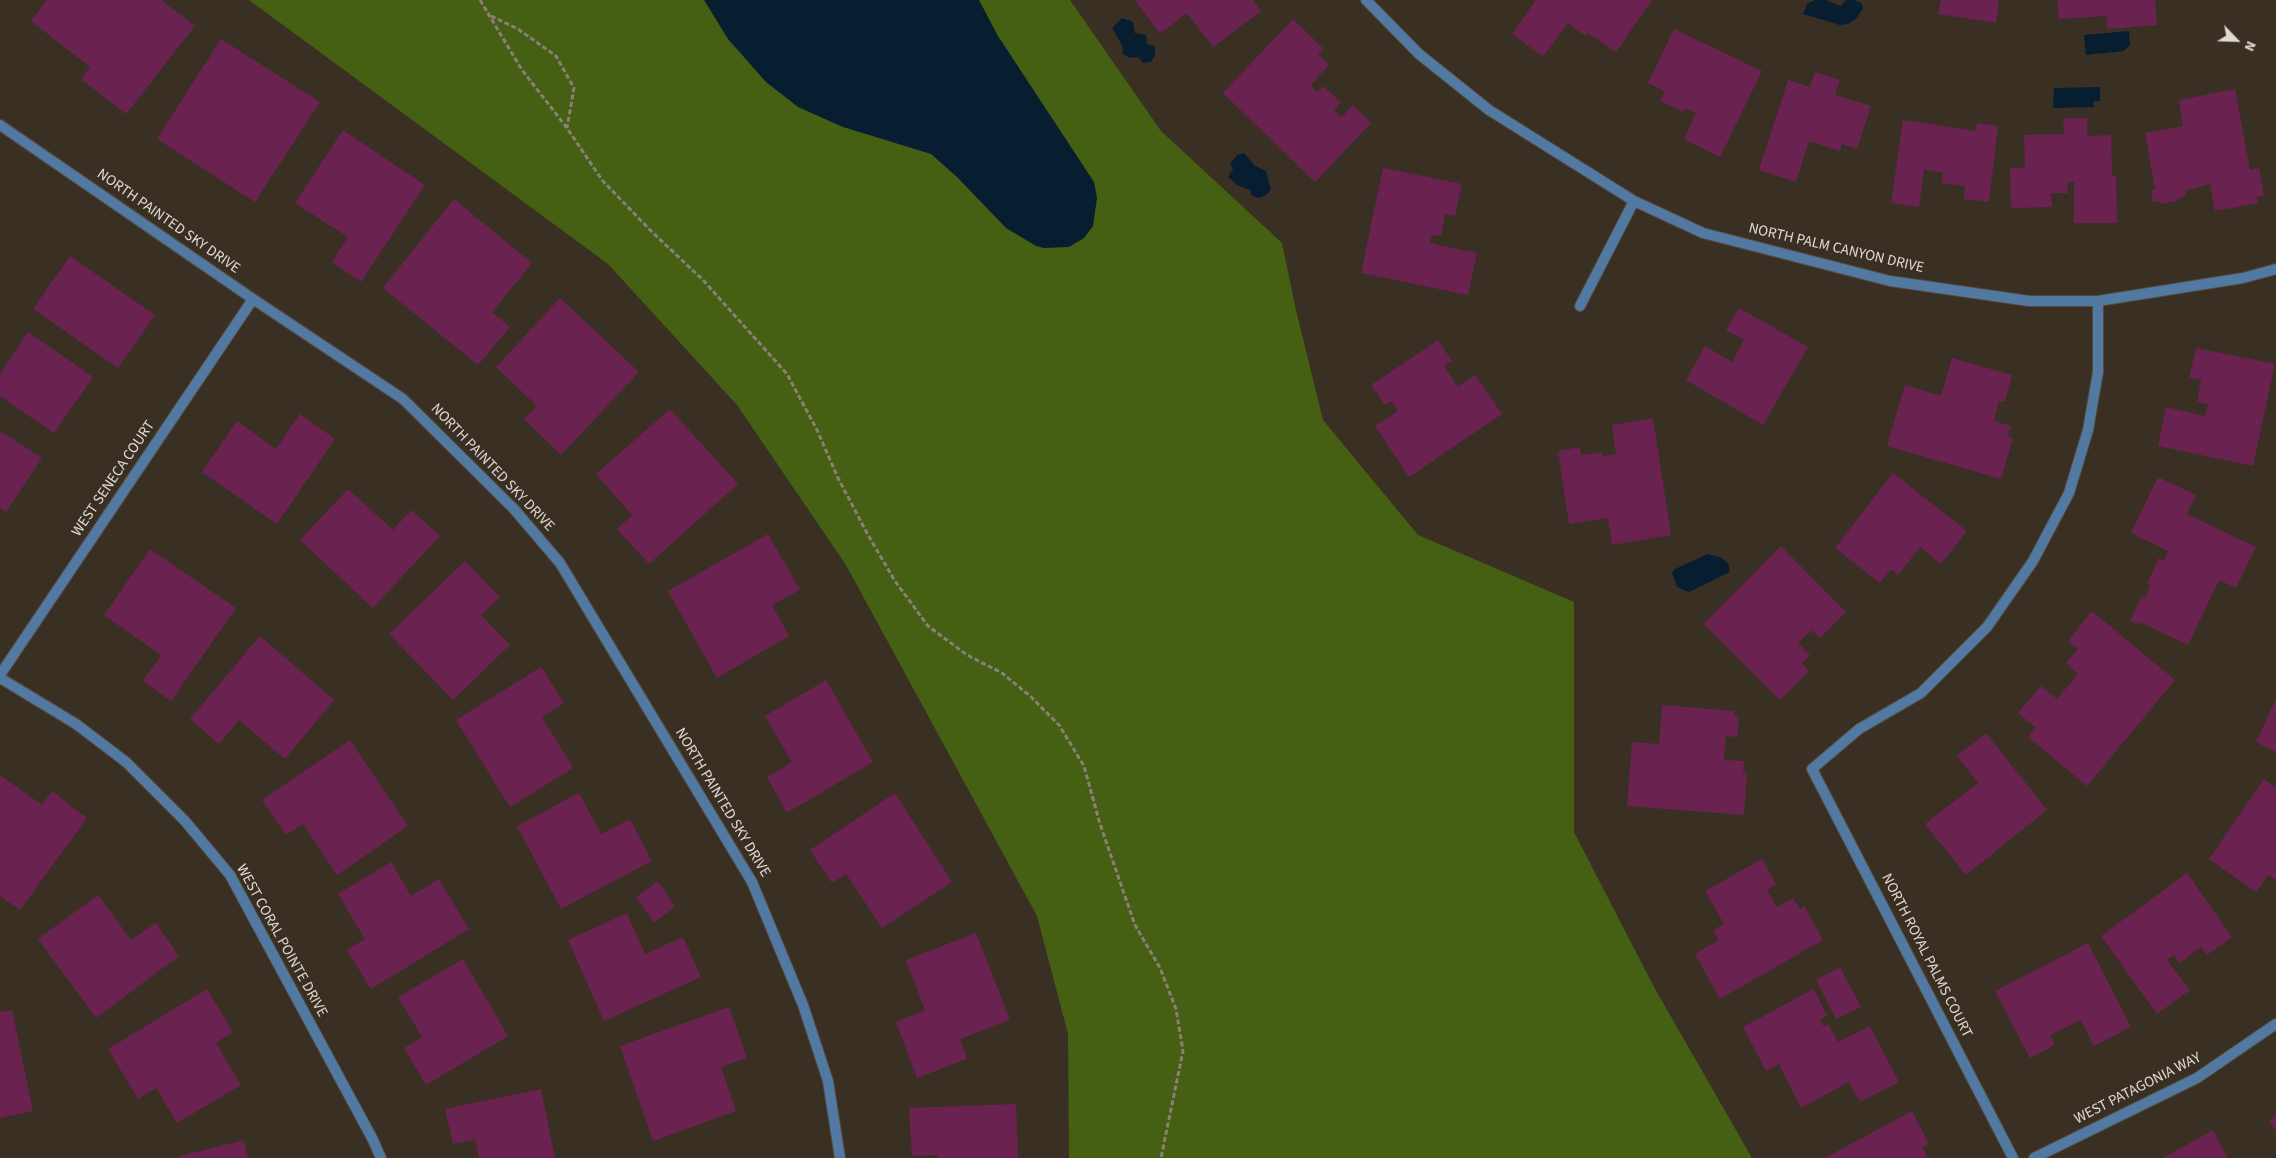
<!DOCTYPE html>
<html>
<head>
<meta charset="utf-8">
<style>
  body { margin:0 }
  #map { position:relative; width:2276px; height:1158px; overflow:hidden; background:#3a2f23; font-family:"Source Sans 3",sans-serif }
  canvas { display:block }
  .north { position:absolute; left:2211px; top:15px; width:50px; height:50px; -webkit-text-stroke:4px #3a2f23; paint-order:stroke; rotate:114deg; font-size:14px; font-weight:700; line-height:20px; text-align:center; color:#e0d8d1 }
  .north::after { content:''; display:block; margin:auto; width:18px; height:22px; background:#e0d8d1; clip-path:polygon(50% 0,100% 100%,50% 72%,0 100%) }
</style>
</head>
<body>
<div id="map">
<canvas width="2276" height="1158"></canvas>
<div class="north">N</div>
</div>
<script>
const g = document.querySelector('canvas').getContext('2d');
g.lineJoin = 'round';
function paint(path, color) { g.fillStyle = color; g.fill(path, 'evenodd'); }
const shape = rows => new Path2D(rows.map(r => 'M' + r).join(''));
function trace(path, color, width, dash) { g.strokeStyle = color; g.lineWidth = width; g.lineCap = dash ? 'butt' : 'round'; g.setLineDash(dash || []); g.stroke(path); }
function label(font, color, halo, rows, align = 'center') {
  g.font = font + ' "Source Sans 3",sans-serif'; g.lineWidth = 4; g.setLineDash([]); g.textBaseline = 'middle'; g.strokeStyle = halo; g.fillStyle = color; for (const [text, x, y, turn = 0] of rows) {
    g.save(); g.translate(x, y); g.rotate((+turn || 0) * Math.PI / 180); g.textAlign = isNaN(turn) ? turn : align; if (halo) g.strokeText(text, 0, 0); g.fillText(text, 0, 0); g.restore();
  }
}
const green = shape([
  [249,0,1070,0,1161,131,1282,243,1296,310,1323,420,1418,535,1574,602,1574,832,1654,987,1752,1158,1069,1158,1068,1034,1037,916,846,565,737,405,608,264]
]);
const water = shape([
  [704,0,979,0,998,36,1094,182,1097,198,1093,226,1084,238,1069,247,1044,248,1036,246,1006,228,957,177,931,154,843,127,798,107,766,82,728,39],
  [1815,0,1826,0,1840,6,1846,0,1854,0,1861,3,1863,8,1856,19,1848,24,1840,25,1803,14,1807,4],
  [1122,18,1133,22,1135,33,1146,35,1147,44,1155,46,1155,55,1151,62,1143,63,1138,57,1130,58,1123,54,1122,45,1112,28],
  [2129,31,2130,45,2123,51,2086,55,2084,35],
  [2100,87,2100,101,2094,101,2094,107,2053,108,2054,88],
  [1244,153,1255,166,1266,171,1271,190,1266,195,1259,198,1252,196,1250,190,1237,185,1228,177,1233,169,1230,164,1237,155],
  [1708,554,1722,558,1728,563,1730,572,1689,592,1677,587,1672,573,1675,569]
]);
const building = shape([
  [47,0,161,0,195,26,126,114,81,79,90,67,31,21],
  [1135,0,1253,0,1261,11,1213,47,1187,13,1160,34],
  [1536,0,1652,0,1616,52,1588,33,1585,36,1568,23,1543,57,1512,34],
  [1941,0,1999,0,1996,23,1938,14],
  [2057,0,2155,0,2157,25,2107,29,2107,16,2059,19],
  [1293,19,1324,49,1318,54,1329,65,1311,85,1317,92,1323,86,1341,102,1334,110,1342,117,1353,105,1371,123,1315,182,1223,93],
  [1674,29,1762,71,1720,157,1684,139,1696,113,1685,108,1683,112,1660,101,1665,91,1648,83],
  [221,39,320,102,255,202,157,139],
  [1815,72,1840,80,1835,95,1871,106,1857,149,1842,144,1840,151,1809,141,1796,182,1759,170,1788,80,1810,87],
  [2235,89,2250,170,2259,168,2264,195,2257,197,2258,203,2215,211,2210,184,2185,191,2186,196,2178,198,2178,201,2160,204,2160,201,2153,202,2151,190,2155,190,2145,133,2183,126,2179,100],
  [2063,118,2087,118,2087,136,2111,135,2112,176,2116,175,2117,223,2074,223,2074,182,2067,182,2068,193,2051,193,2052,207,2011,208,2010,168,2025,168,2024,135,2064,134],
  [1903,120,1976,131,1977,123,1998,126,1989,202,1964,199,1965,186,1941,183,1943,172,1924,170,1919,207,1891,203],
  [343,130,425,185,361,282,332,262,348,237,295,203],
  [1383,168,1462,184,1455,216,1445,214,1441,236,1432,235,1430,243,1477,253,1468,295,1361,273],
  [454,199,532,263,492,312,510,327,478,365,383,288],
  [70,256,155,315,118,368,33,309],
  [560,298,639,372,561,455,524,419,537,406,496,367],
  [1739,308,1808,347,1763,425,1686,380,1705,346,1732,362,1744,340,1726,330],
  [28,332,93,377,54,433,0,396,0,374],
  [1438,340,1452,361,1444,366,1458,387,1475,375,1502,414,1409,477,1375,426,1398,411,1391,401,1385,405,1371,385],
  [2196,348,2275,364,2253,466,2158,446,2166,407,2205,416,2208,404,2197,402,2201,380,2189,378],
  [1952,358,2012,375,2005,402,1999,401,1994,421,2011,426,2008,436,2013,438,2001,479,1887,446,1905,385,1941,396],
  [670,409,738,484,649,564,617,529,632,515,596,474],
  [300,414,335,439,277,524,202,472,237,421,276,449],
  [1653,418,1671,535,1612,545,1608,518,1569,524,1558,451,1580,447,1581,455,1601,452,1602,456,1616,454,1612,425],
  [0,431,42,458,6,512,0,508],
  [1893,473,1967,531,1941,564,1920,547,1898,575,1891,569,1880,583,1835,548],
  [2158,477,2196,495,2187,514,2256,547,2236,588,2219,580,2188,645,2140,622,2139,625,2130,621,2142,596,2145,598,2150,585,2147,584,2159,558,2164,561,2168,551,2131,533],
  [348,489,393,530,411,510,440,536,373,608,300,540],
  [768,534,800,590,772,605,789,636,717,678,668,591],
  [1781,546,1846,612,1820,638,1811,630,1798,643,1810,655,1802,663,1809,671,1780,700,1704,624],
  [150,549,236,608,171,701,143,681,161,655,104,615],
  [465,561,500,597,481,615,510,645,453,700,389,634],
  [2092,611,2175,680,2087,786,2028,737,2036,728,2018,713,2041,686,2057,699,2078,674,2066,663,2078,649,2068,641],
  [260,636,334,700,285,759,239,720,219,744,190,719],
  [541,667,564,703,542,717,573,768,510,807,456,720],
  [826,680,873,762,787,813,767,777,792,762,765,716],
  [2276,699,2276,752,2256,742],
  [1662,705,1735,711,1734,717,1739,717,1737,737,1726,736,1724,760,1744,761,1743,772,1747,773,1744,815,1627,806,1632,742,1659,744],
  [1986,733,2047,810,1966,875,1925,824,1978,783,1957,756],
  [350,740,408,826,337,875,303,824,286,835,262,800],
  [0,775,42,805,52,791,87,818,20,910,0,896],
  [2264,779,2276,788,2276,880,2268,875,2256,892,2209,859],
  [579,793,601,834,630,819,652,861,561,909,517,826],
  [895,793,952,882,882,928,846,874,832,883,810,850],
  [1762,859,1776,884,1767,890,1777,907,1793,898,1800,909,1804,906,1823,940,1720,999,1695,954,1719,940,1713,930,1724,924,1705,891],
  [391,862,411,896,439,879,469,929,371,989,347,950,365,939,338,894],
  [2187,873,2232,937,2207,955,2201,947,2180,963,2174,955,2167,960,2190,990,2157,1014,2101,936],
  [658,881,675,907,654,923,636,897],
  [98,895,131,940,156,923,179,956,96,1018,38,939],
  [627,913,645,954,683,937,701,977,604,1021,568,940],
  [976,933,1010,1020,960,1039,967,1059,917,1078,896,1022,925,1010,906,960],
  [2088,943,2131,1027,2094,1046,2081,1020,2050,1035,2055,1045,2030,1058,1995,991],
  [463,959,508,1036,426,1085,404,1048,422,1037,398,997],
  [1840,967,1861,1007,1836,1019,1816,980],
  [207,989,233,1032,216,1043,241,1085,177,1123,156,1088,138,1099,108,1049],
  [1814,989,1827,1016,1820,1020,1824,1027,1828,1024,1838,1042,1870,1026,1899,1082,1860,1102,1849,1082,1801,1108,1779,1064,1766,1071,1743,1027],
  [729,1007,747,1058,721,1067,736,1111,653,1141,620,1046],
  [12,1010,33,1111,0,1118,0,1012],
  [541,1089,555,1158,479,1158,475,1140,453,1144,445,1109],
  [1016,1104,1018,1158,938,1158,937,1155,912,1156,909,1108],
  [1912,1111,1929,1144,1922,1147,1927,1156,1923,1158,1825,1158],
  [2276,1115,2276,1131,2269,1121],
  [2213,1130,2227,1157,2225,1158,2163,1158],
  [244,1140,248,1158,176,1158,176,1157]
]);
const path = shape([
  [480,0,522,70,567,128,602,180,651,231,703,280,787,374,817,430,838,478,868,535,895,581,928,626,967,655,1002,673,1030,696,1059,725,1084,766,1100,824,1135,925,1160,968,1176,1009,1183,1051,1161,1158],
  [491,16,518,29,556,56,574,88,567,128]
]);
const street = shape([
  [1366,0,1419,54,1489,110,1634,201,1703,233,1890,281,2029,301,2098,301,2243,278,2276,269],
  [0,125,253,299,403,399,514,509,560,563,752,882,803,1005,828,1081,840,1158],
  [1580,306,1634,201],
  [0,675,253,299],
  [0,678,76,724,126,762,185,821,230,875,372,1138,381,1158],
  [2013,1158,1812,769,1859,729,1921,693,1987,627,2033,561,2069,493,2088,430,2098,372,2098,301],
  [2034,1158,2197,1078,2276,1024]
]);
const streetNames = [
  ["NORTH PAINTED SKY DRIVE",168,222,35],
  ["NORTH PALM CANYON DRIVE",1836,249,13],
  ["NORTH PAINTED SKY DRIVE",492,468,46],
  ["WEST SENECA COURT",114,479,-56],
  ["NORTH PAINTED SKY DRIVE",722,803,59],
  ["WEST CORAL POINTE DRIVE",281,941,61],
  ["NORTH ROYAL PALMS COURT",1926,956,63],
  ["WEST PATAGONIA WAY",2138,1089,-27]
];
paint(green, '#455f13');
paint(water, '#071e30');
paint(building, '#6a2351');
trace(street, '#554a3f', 12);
trace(path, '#8a8077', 3, [5, 2.5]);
trace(street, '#5179a2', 10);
label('15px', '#e0d8d1', '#3a2f23', streetNames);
</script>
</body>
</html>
